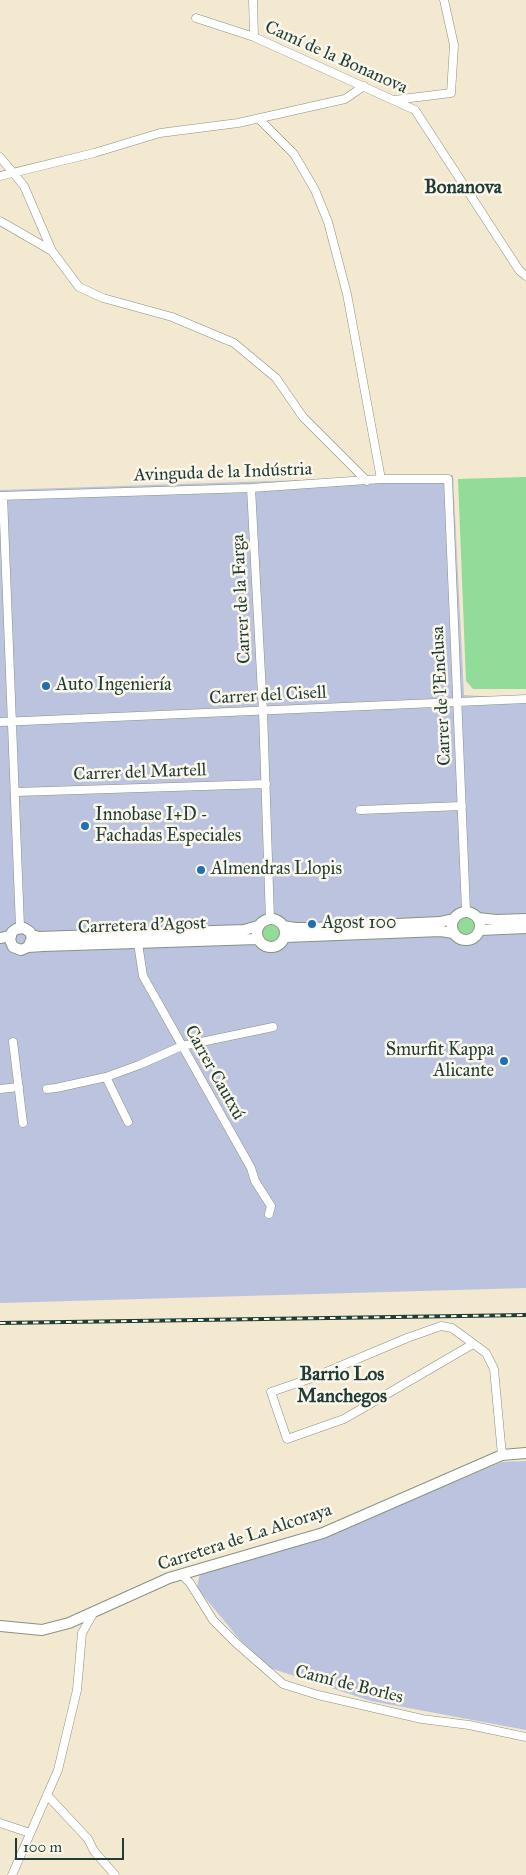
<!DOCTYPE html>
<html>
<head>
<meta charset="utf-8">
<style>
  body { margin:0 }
  #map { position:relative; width:526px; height:1875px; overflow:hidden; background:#f3e8d0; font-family:"IM FELL Great Primer",serif }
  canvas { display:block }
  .scale { position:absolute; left:15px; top:1838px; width:109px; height:22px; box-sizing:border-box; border:2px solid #1f3d34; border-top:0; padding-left:6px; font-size:15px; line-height:18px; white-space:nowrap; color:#1f3d34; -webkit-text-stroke:4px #fbf7ec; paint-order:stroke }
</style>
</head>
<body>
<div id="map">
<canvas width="526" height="1875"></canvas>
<div class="scale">100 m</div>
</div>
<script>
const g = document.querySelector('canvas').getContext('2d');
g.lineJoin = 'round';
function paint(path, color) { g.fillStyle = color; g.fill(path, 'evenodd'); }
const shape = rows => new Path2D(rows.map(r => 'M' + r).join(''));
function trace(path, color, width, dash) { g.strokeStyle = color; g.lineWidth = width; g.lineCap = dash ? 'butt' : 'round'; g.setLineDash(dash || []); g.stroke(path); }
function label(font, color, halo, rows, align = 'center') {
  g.font = font + ' "IM FELL Great Primer",serif'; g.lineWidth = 5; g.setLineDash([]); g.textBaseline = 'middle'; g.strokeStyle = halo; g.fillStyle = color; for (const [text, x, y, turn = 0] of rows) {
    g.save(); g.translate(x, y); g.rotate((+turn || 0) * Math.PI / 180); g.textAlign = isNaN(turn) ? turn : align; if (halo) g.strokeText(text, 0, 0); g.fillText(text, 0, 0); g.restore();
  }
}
const industrial = shape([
  [453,475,464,695,526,699,526,1288,0,1303,0,490],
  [526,1461,526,1730,371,1701,270,1668,240,1640,197,1588,200,1572,329,1535,502,1462]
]);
const green = shape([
  [526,477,526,689,473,689,466,681,458,479],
  '457 926a9 9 0 1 1 18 0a9 9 0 1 1-18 0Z',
  '262 933a9 9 0 1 1 18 0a9 9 0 1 1-18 0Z'
]);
const street = shape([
  [253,0,254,37],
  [196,18,254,37,415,110,519,270,526,276],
  [394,100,451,93,454,45,444,0],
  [259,119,294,154,315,190,328,222,347,294,381,479],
  [0,157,24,186,52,251,79,287,103,298,172,317,234,343,276,378,303,417,367,481],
  [0,176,94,153,160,133,238,123,345,99,364,86],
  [0,221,52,251],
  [251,488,263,712,270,919],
  [0,496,251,488,381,479,448,479,466,911],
  [3,496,20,927],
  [0,722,526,699],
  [16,792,266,784],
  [360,810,462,806],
  [138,943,143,976,251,1168,255,1181,271,1206,269,1214],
  [13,1042,23,1123],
  [0,1089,19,1087],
  [47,1089,56,1088,106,1077],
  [128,1122,106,1077,139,1065,182,1046,273,1027],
  [473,1344,344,1419,287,1439,271,1392,312,1378,407,1338,441,1326,452,1328,486,1353,494,1369,502,1455],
  [181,1574,190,1583,213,1620,236,1643,283,1684,318,1695,422,1719,469,1725,526,1737],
  [47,1795,88,1839,94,1851,115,1875],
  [0,1823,30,1833],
  [12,1875,58,1770,77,1690,82,1633,94,1612]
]);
const secondary = shape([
  '452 926a14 14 0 1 1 28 0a14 14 0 1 1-28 0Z',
  [478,918,496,920,526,919],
  '257 933a14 14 0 1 1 28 0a14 14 0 1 1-28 0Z',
  [283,926,295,928,312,928,440,922,453,919],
  [480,930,526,928],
  [32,935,39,937,244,930,258,926],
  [285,937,441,931,453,933],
  [0,938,10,936],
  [28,947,32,938,30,932,24,928,16,929,12,932,10,940,13,947,21,950,28,947,43,946,257,939],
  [0,1626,42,1630,69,1623,169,1578,323,1533,502,1455,526,1453]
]);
const rail = shape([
  [0,1323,526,1315]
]);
const markers = [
  [46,686,5,"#1f6fb2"],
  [85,826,5,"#1f6fb2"],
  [201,870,5,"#1f6fb2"],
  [312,924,5,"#1f6fb2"],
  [504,1061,5,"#1f6fb2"]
];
const streetNames = [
  ["Camí de la Bonanova",336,58,24],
  ["Avinguda de la Indústria",223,473,-2],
  ["Carrer de la Farga",242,599,-93],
  ["Carrer del Cisell",268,696,-3],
  ["Carrer de l'Enclusa",442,696,-93],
  ["Carrer del Martell",140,773,-2],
  ["Carretera d'Agost",142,926,-2],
  ["Carrer Cautxú",214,1073,61],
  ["Carretera de La Alcoraya",245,1538,-18],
  ["Camí de Borles",349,1685,14]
];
const poiNames = [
  ["Auto Ingeniería",56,686],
  ["Innobase I+D -",95,816],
  ["Fachadas Especiales",95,837],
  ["Almendras Llopis",211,870],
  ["Agost 100",322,924],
  ["Smurfit Kappa",494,1051,"right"],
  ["Alicante",494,1072,"right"]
];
const neighbourhoodNames = [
  ["Bonanova",463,188],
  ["Barrio Los",342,1375],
  ["Manchegos",342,1397]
];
paint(industrial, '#bcc3de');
paint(green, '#90dc98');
trace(street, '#899282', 9);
trace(secondary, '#899282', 12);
trace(street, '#fff', 8);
trace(secondary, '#fff', 10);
trace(rail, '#1f3d34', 4);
trace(rail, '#fbf7ec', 2, [5.5]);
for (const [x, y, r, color] of markers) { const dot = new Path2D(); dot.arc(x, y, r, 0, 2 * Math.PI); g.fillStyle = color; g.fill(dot); trace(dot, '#fbf7ec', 2); }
label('18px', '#1f3d34', '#fbf7ec', streetNames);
label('18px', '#1f3d34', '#fbf7ec', poiNames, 'left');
label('bold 19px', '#1f3d34', '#fbf7ec', neighbourhoodNames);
</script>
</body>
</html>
